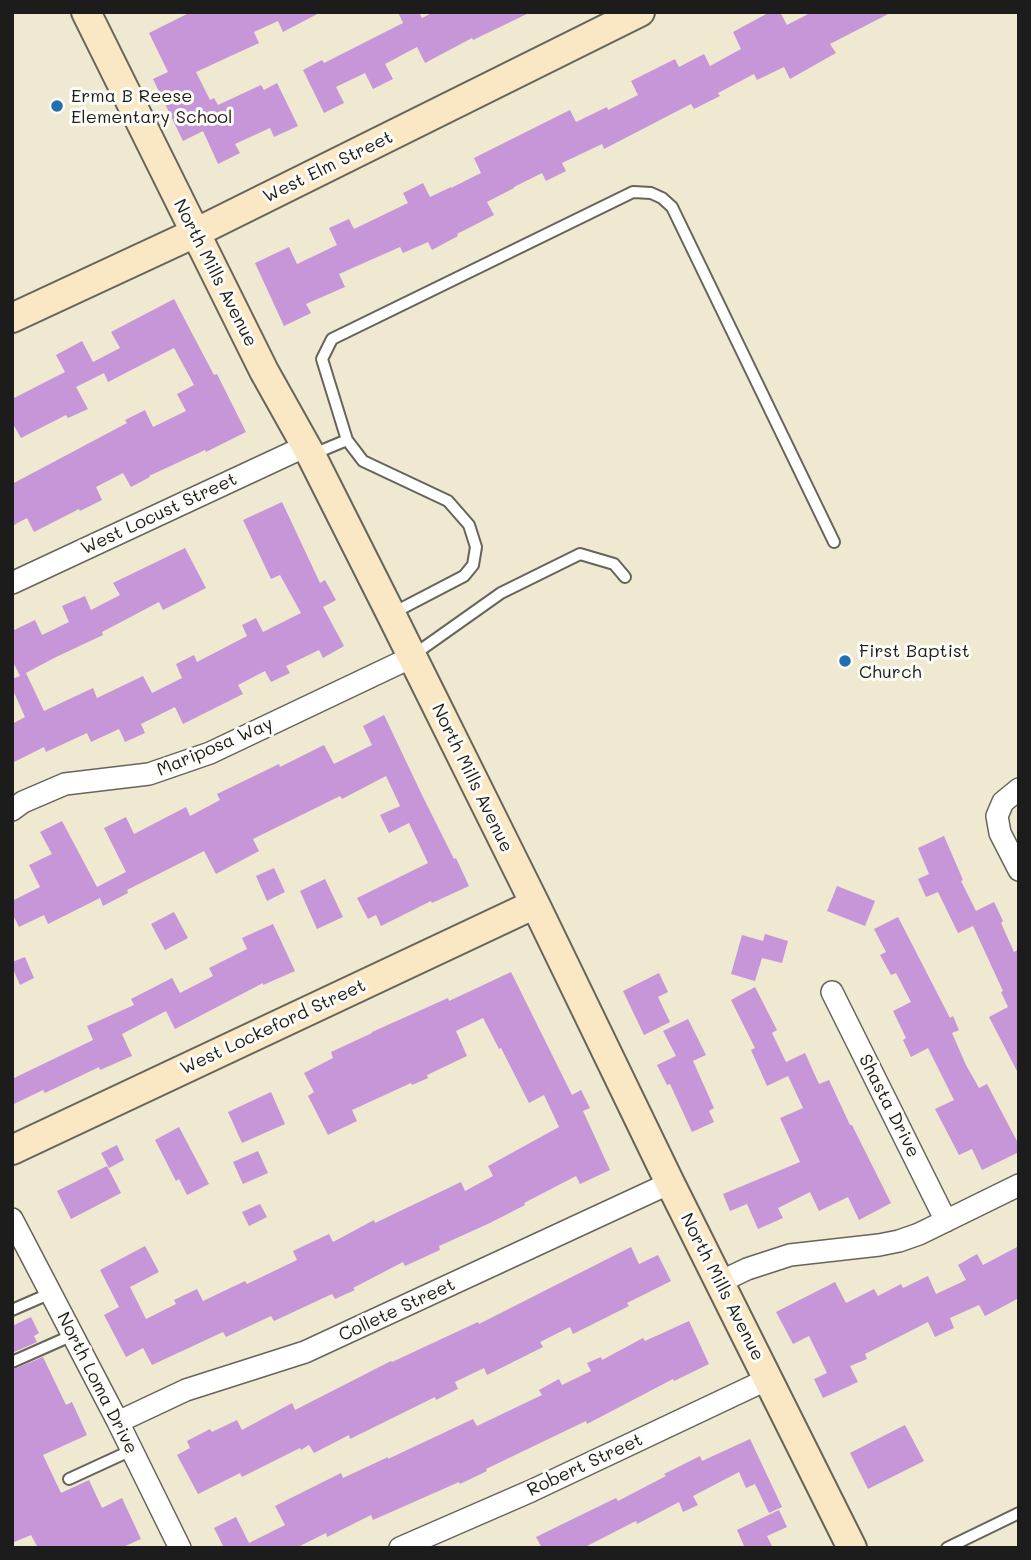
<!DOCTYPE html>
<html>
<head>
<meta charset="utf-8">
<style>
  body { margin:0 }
  #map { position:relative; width:1031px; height:1560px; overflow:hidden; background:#eee9d0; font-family:Mali,sans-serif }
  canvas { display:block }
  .frame { position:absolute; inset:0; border:14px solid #1c1c1c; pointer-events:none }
</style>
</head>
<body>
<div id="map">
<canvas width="1031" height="1560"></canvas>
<div class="frame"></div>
</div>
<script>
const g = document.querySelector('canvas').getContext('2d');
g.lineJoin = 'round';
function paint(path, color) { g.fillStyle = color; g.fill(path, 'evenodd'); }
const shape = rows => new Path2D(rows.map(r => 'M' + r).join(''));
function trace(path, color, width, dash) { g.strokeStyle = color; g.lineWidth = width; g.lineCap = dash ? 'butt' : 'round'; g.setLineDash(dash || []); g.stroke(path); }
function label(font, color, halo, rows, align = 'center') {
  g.font = font + ' Mali,sans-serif'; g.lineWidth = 6; g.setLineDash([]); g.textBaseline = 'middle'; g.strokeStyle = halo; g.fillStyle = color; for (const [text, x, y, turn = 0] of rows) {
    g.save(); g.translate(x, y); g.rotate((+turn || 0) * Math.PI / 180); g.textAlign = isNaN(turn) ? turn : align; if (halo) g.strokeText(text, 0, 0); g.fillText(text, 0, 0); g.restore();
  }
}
const building = shape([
  [191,12,321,12,283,32,278,21,254,32,259,43,196,72,210,100,214,98,218,105,261,85,264,90,277,83,298,126,274,137,270,128,235,144,240,153,218,164,203,131,183,141,153,79,168,72,149,33],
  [398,12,419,12,422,18,434,12,531,12,473,40,472,38,425,63,417,47,385,64,393,79,373,89,365,73,336,87,344,103,324,113,303,70,322,60,324,63,403,23],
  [770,12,780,12,787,25,812,12,892,12,830,44,836,53,790,79,784,67,757,80,754,74,718,93,720,96,694,109,691,104,604,149,602,144,562,163,566,171,546,181,542,173,514,187,514,188,487,202,494,215,457,234,458,236,432,250,428,242,403,253,400,247,339,274,345,287,306,304,311,313,284,326,255,263,289,247,297,264,337,245,329,228,349,219,354,229,408,203,403,193,423,183,430,197,451,187,451,188,481,173,474,158,570,110,576,122,607,107,608,110,638,95,631,81,675,59,679,67,704,54,710,66,741,49,733,32],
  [174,299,214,375,217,374,246,432,206,452,205,450,149,476,150,477,131,487,123,473,96,487,102,500,80,511,79,509,34,532,27,518,12,526,12,484,127,423,125,420,145,410,153,427,186,411,177,394,194,385,174,348,108,382,104,373,76,387,88,409,68,418,66,415,21,438,12,422,12,399,65,372,56,355,82,341,93,362,120,348,111,332],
  [282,502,320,583,325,580,336,600,323,607,344,646,323,658,319,650,286,666,290,673,271,682,265,671,238,685,243,694,183,724,175,707,141,724,145,733,125,742,119,729,91,742,87,733,46,752,44,747,12,763,12,724,25,717,12,688,12,679,20,676,12,660,12,631,35,620,42,635,69,622,62,606,85,596,91,610,120,595,113,583,185,548,206,588,163,610,159,602,102,632,103,635,54,658,26,673,44,711,93,688,97,698,143,676,152,693,182,678,176,664,194,655,197,662,247,636,242,625,256,618,263,632,301,613,280,575,271,579,243,520],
  [384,715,422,795,454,859,456,858,469,886,432,903,431,901,381,926,376,915,368,919,357,898,428,863,409,823,389,833,380,815,400,806,386,776,342,799,340,796,253,839,259,851,216,874,204,851,127,890,128,893,103,906,100,898,48,924,44,915,19,927,12,913,12,901,40,887,29,865,52,854,40,832,62,821,97,887,126,872,104,828,126,817,134,834,186,807,190,816,220,800,217,794,279,764,280,767,324,745,334,764,372,745,363,726],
  [944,836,963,880,961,881,976,911,994,902,1003,921,1001,923,1014,952,1019,949,1019,1075,989,1017,1008,1007,1001,992,1003,991,973,926,958,933,938,892,926,897,918,879,929,874,918,848],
  [274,868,285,892,267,901,256,876],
  [325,879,343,917,317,929,300,891],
  [837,886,875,901,865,926,827,911],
  [174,912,188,938,165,950,151,924],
  [898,917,950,1018,953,1016,959,1030,952,1033,966,1065,979,1088,987,1084,1019,1145,1019,1152,982,1170,972,1149,959,1155,935,1109,954,1100,928,1048,911,1057,903,1040,906,1038,893,1011,911,1002,896,973,891,975,880,955,886,952,874,929],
  [273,924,295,971,263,985,263,983,175,1029,166,1011,122,1034,132,1056,100,1070,99,1067,45,1093,43,1090,12,1105,12,1079,93,1040,87,1026,134,1005,131,999,172,978,180,993,213,976,209,968,247,949,242,938],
  [765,934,788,941,782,963,762,958,755,981,731,974,742,935,763,941],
  [25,957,34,978,20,985,12,967,12,962],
  [511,972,572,1095,581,1090,590,1108,583,1111,610,1170,580,1184,576,1176,524,1203,525,1205,490,1223,439,1246,440,1250,405,1266,403,1262,353,1288,355,1290,335,1299,332,1294,274,1321,271,1316,226,1337,223,1332,152,1365,143,1348,126,1357,104,1315,119,1307,100,1270,145,1246,159,1272,130,1287,146,1319,176,1304,174,1300,197,1289,203,1301,245,1281,247,1284,297,1260,293,1251,329,1234,333,1242,374,1220,375,1223,461,1182,465,1191,493,1176,488,1166,559,1127,544,1095,529,1103,501,1048,499,1049,483,1018,456,1031,467,1056,427,1075,428,1078,412,1085,411,1083,352,1110,357,1121,328,1135,308,1096,314,1092,304,1073,333,1058,331,1052,372,1033,372,1032,448,998,449,1001],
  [659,973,668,992,658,997,670,1022,644,1035,623,991],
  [755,987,777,1030,772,1033,786,1062,805,1053,819,1084,829,1080,850,1125,852,1125,891,1203,859,1220,848,1197,819,1211,810,1192,778,1208,783,1218,758,1229,747,1204,730,1211,723,1194,800,1162,780,1118,803,1108,788,1076,767,1086,751,1050,755,1048,731,1000],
  [688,1019,706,1055,693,1061,714,1108,709,1111,714,1122,692,1132,670,1084,667,1085,657,1065,676,1056,663,1031],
  [271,1092,285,1124,242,1143,228,1112],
  [179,1127,209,1184,187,1195,179,1179,176,1181,155,1140],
  [117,1145,124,1160,109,1168,101,1153],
  [258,1151,268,1173,243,1184,233,1162],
  [107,1166,121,1193,71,1219,57,1191],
  [260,1204,267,1217,249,1226,242,1212],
  [1019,1246,1019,1298,985,1316,979,1305,950,1318,954,1328,935,1337,928,1322,865,1354,867,1359,850,1366,858,1382,823,1398,814,1379,827,1373,809,1336,793,1344,776,1312,835,1282,846,1303,874,1289,878,1296,901,1284,903,1288,928,1276,936,1294,966,1280,958,1265,977,1254,983,1265],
  [631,1247,639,1264,658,1255,671,1281,627,1303,629,1306,573,1334,570,1327,540,1342,543,1347,487,1375,484,1368,455,1382,458,1389,436,1400,435,1397,350,1439,349,1435,314,1453,309,1445,301,1450,300,1448,242,1477,240,1473,198,1494,177,1455,190,1448,187,1441,210,1429,212,1432,237,1420,242,1430,292,1403,295,1410,391,1361,392,1362,478,1322,479,1324],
  [31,1317,39,1333,34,1336,37,1342,12,1353,12,1326],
  [689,1321,709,1364,674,1381,673,1379,587,1424,586,1421,486,1469,487,1471,460,1484,459,1482,373,1520,371,1515,327,1537,326,1533,296,1548,224,1548,214,1528,236,1517,249,1543,285,1525,275,1506,341,1473,343,1478,388,1457,388,1459,473,1419,477,1426,542,1395,539,1390,559,1379,562,1385,591,1371,587,1363,601,1357,602,1360,643,1338,645,1341],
  [43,1357,66,1405,72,1402,87,1435,43,1455,61,1493,89,1480,102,1508,122,1498,141,1539,121,1548,38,1548,31,1535,12,1543,12,1370],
  [905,1425,924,1461,868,1489,850,1453],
  [750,1439,782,1507,769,1513,755,1484,746,1488,739,1472,693,1496,698,1505,683,1512,679,1502,637,1524,636,1521,583,1548,542,1548,536,1537,616,1498,618,1501,666,1476,664,1474,700,1456,702,1461],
  [779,1510,787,1527,767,1536,773,1548,745,1548,737,1530]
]);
const lane = shape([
  [311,455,347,440],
  [393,613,464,576,473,565,476,547,469,525,448,501,363,461,347,440,322,359,332,339,633,192,651,193,662,198,672,207,834,542],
  [412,656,501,593,580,554,614,564,625,577],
  [12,1310,51,1293],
  [12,1362,73,1335],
  [69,1479,132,1450],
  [947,1548,1019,1513]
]);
const street = shape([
  [12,583,306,446],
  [1019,789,1003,802,997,816,1000,833,1019,870],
  [12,810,23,802,65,784,149,774,210,753,412,657],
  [832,992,946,1221],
  [12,1219,118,1422,180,1548],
  [720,1282,747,1269,790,1255,879,1245,899,1241,919,1234,1019,1185],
  [118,1422,186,1390,305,1352,670,1183],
  [400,1548,531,1491,768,1379]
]);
const secondary = shape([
  [86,12,264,371,311,455,391,614,535,904,670,1183,852,1548],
  [12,318,195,233,640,12],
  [12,1150,535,904]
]);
const markers = [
  [57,106,7,"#1f6fb2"],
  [845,661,7,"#1f6fb2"]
];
const poiNames = [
  ["Erma B Reese",71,96],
  ["Elementary School",71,117],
  ["First Baptist",859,651],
  ["Church",859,672]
];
const streetNames = [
  ["West Elm Street",328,167,-26],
  ["North Mills Avenue",215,273,63],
  ["West Locust Street",159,514,-25],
  ["Mariposa Way",215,747,-23],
  ["North Mills Avenue",472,778,64],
  ["West Lockeford Street",273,1027,-25],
  ["Shasta Drive",889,1106,63],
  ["North Mills Avenue",722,1287,63],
  ["Collete Street",397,1310,-25],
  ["North Loma Drive",97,1383,63],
  ["Robert Street",585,1465,-25]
];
paint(building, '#c696d8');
trace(lane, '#66645b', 14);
trace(street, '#66645b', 24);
trace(secondary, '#66645b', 32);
trace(lane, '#fff', 10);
trace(street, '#fff', 21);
trace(secondary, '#fae7c3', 28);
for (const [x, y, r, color] of markers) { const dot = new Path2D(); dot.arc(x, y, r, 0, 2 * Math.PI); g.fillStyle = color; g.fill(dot); trace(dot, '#fdfcf7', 2.5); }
label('18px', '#1c1c1c', '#fdfcf7', poiNames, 'left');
label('18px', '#1c1c1c', '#fdfcf7', streetNames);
</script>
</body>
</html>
